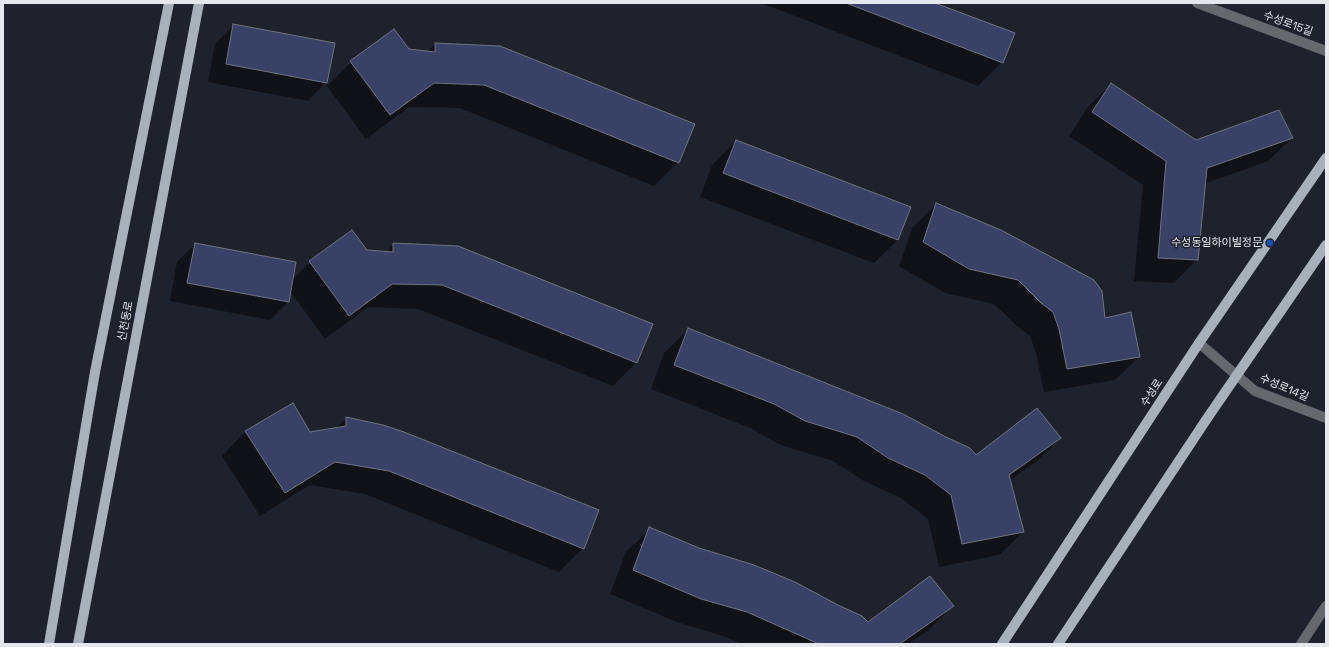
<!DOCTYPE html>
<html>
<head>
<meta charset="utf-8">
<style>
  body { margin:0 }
  #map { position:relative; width:1329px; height:647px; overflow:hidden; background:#1e222c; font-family:"Space Grotesk",sans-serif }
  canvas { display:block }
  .frame { position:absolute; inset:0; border:4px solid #e4e7ee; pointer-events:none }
</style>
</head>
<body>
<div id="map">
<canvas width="1329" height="647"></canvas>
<div class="frame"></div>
</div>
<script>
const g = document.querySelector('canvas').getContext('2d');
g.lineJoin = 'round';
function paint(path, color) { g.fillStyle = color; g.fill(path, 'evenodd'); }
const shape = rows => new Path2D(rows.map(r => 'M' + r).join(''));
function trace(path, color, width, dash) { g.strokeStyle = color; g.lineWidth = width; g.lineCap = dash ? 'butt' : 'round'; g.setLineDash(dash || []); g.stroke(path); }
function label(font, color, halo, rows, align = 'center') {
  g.font = font + ' "Space Grotesk","Noto Sans KR",sans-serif'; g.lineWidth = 3; g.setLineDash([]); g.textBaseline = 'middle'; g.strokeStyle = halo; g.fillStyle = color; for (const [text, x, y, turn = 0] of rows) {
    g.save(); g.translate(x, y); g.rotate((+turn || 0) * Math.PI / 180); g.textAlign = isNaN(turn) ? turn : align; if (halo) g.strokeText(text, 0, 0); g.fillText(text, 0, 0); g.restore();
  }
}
const shadow = shape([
  [761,3,932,3,1002,62,978,86],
  [234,25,326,82,308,101,208,82,215,44],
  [435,44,678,162,654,186,460,108,409,107,366,139,327,86,351,62,427,52],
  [1111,84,1196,141,1292,138,1268,161,1204,184,1197,259,1174,283,1134,281,1143,185,1069,136,1087,108],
  [736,141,898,240,874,263,700,197,712,165],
  [936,205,1105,319,1139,357,1115,380,1044,392,1036,353,1030,336,1017,326,994,304,945,293,899,266,912,228],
  [352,231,367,251,386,252,394,244,636,363,613,386,418,309,368,307,325,339,290,291,288,302,270,320,170,301,177,262,195,244,292,280,310,262],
  [688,330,976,456,1060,438,1036,462,1009,481,1023,532,999,555,939,567,928,519,901,498,864,481,833,461,781,445,750,428,651,389,664,353],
  [293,405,309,433,335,429,347,418,583,548,559,572,365,494,310,485,260,516,222,456,245,432],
  [650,529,868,624,952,606,929,630,908,644,742,644,723,636,677,622,610,594,626,552]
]);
const building = shape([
  [846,3,935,3,1015,33,1003,63,846,3],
  [233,24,335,43,327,83,226,64,233,24],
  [394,29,409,49,435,52,435,43,500,46,695,124,679,163,484,85,434,83,390,115,350,61,394,29],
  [1111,83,1196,140,1279,110,1293,138,1207,168,1198,260,1158,258,1166,161,1092,112,1111,83],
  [736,140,911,207,898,240,723,173,736,140],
  [936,203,1001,230,1094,280,1102,291,1105,318,1131,312,1140,357,1067,369,1059,329,1053,312,1041,303,1018,280,969,269,923,242,936,203],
  [352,230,367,250,393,252,393,243,458,246,653,324,637,363,442,285,392,284,349,316,309,261,352,230],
  [195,243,296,262,289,302,187,283,195,243],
  [688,328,903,414,946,437,970,448,976,455,1037,408,1061,438,1009,475,1024,532,962,544,951,495,925,475,888,458,857,437,805,421,774,404,674,365,688,328],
  [293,403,310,432,346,426,346,417,383,425,404,432,599,510,584,549,389,471,335,462,285,493,245,431,293,403],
  [649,527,699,548,754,565,795,582,838,605,862,616,868,622,930,576,954,606,901,643,902,644,819,644,747,612,701,599,633,570,649,527]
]);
const minor = shape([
  [1197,3,1326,51],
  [1199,343,1255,391,1326,418],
  [1301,644,1326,606]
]);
const major = shape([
  [49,644,95,372,169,3],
  [78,644,199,3],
  [1002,644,1199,343,1326,158],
  [1058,644,1206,420,1326,245]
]);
const markers = [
  [1270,243,4,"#1a4fb4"]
];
const streetNames = [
  ["수성로15길",1288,24,20],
  ["신천동로",126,321,-79],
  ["수성로14길",1284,388,23],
  ["수성로",1152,393,-57]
];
const poiNames = [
  ["수성동일하이빌정문",1262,243]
];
paint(shadow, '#0007');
paint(building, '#394266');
trace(building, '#707480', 1);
trace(minor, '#65696e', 10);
trace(major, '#a8b1bb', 10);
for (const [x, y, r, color] of markers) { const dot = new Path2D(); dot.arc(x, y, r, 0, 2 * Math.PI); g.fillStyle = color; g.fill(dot); trace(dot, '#1e222c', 1.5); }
label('11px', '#e4e7ee', '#1e222c', streetNames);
label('11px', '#e4e7ee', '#1e222c', poiNames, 'right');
</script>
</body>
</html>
